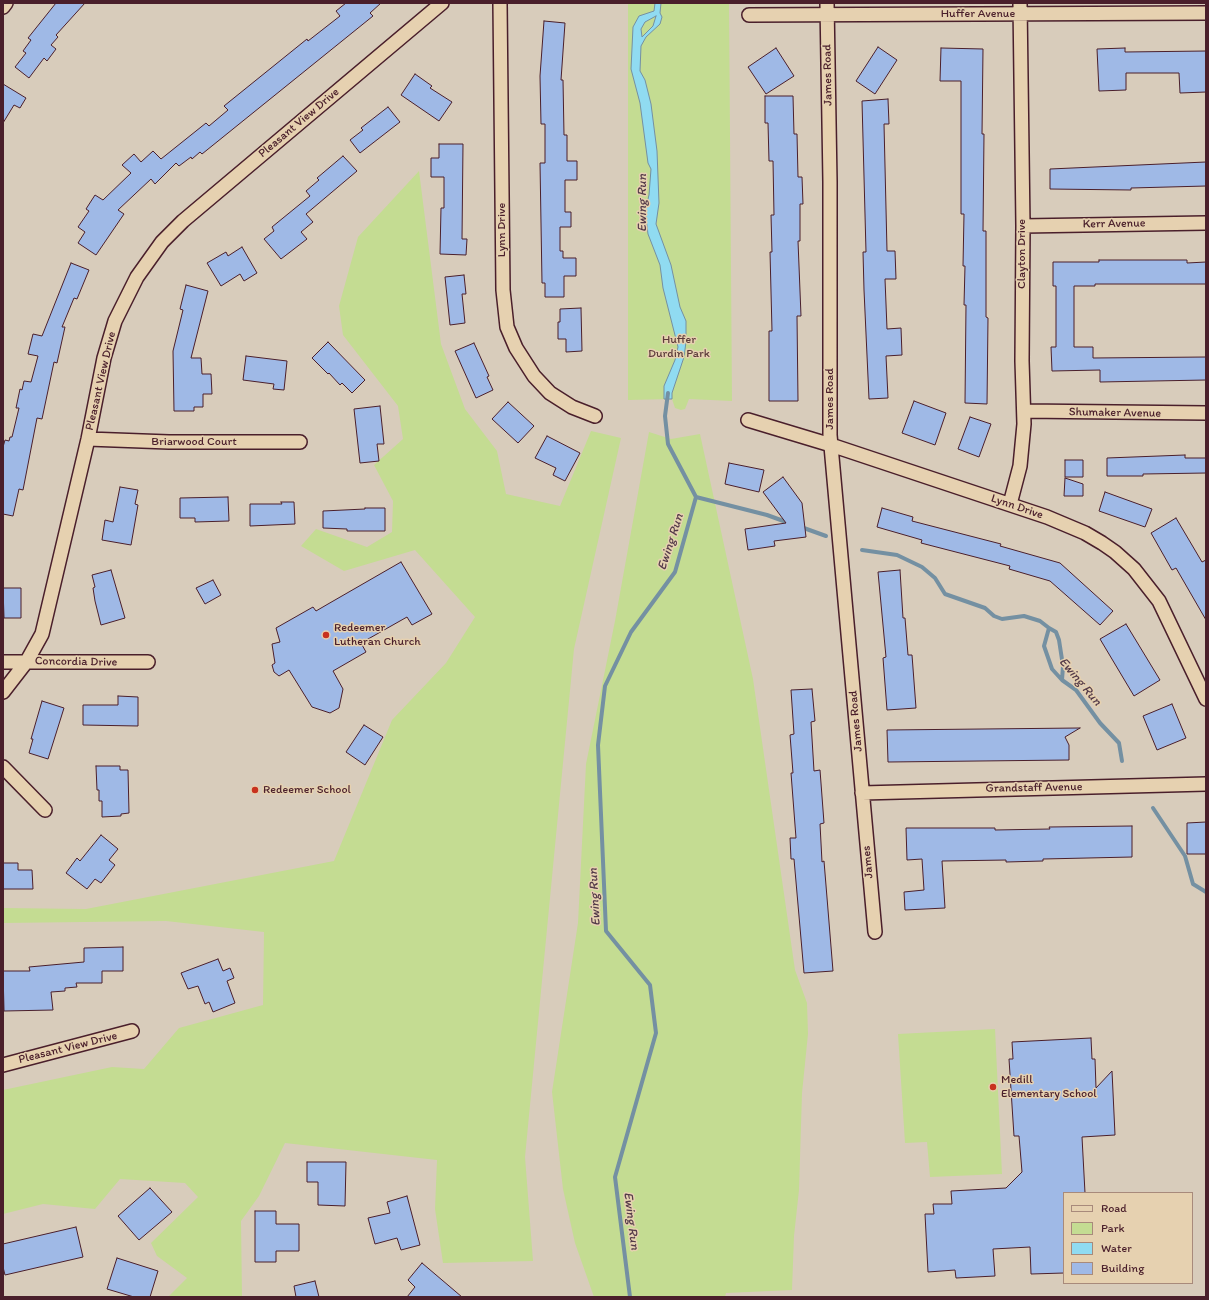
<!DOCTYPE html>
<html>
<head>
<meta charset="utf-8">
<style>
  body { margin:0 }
  #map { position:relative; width:1209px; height:1300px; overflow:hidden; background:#d8ccbb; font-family:Itim,sans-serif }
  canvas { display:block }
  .frame { position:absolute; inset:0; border:4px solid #4a1f2b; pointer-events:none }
  .legend { position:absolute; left:1063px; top:1192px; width:130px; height:92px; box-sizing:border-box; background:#e6d1b0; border:1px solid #a88a7b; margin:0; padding:5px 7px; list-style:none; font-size:12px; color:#4a1f2b }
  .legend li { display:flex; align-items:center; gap:8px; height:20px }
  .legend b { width:20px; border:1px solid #a88a7b }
</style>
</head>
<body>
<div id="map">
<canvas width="1209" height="1300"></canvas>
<div class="frame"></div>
<ul class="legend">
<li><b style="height:5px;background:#e6d1b0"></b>Road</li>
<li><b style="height:11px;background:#c4dc92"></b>Park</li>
<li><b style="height:11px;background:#90dbf1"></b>Water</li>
<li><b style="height:11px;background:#9fb9e6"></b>Building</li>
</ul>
</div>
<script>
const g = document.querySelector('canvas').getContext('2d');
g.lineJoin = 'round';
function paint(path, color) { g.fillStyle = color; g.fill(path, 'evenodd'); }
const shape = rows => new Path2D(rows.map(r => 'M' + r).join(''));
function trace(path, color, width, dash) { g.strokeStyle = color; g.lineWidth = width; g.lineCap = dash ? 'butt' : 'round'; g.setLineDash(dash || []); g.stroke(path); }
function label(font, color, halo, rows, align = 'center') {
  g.font = font + ' Itim,sans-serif'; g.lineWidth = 3; g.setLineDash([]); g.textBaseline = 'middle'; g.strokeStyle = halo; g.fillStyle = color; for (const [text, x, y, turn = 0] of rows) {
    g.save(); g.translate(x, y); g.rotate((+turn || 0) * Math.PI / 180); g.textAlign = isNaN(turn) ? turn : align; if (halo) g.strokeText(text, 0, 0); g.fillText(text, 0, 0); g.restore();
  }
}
const green = shape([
  [628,3,729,3,732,401,689,399,685,409,681,410,675,408,672,399,628,400],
  [419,171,441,344,465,409,497,451,506,494,560,506,591,431,621,438,574,649,525,1157,533,1261,443,1263,435,1209,437,1160,285,1143,259,1196,241,1221,242,1297,168,1297,187,1278,157,1256,151,1243,198,1197,185,1183,120,1179,95,1209,43,1204,3,1214,3,1090,112,1067,144,1069,179,1028,263,1005,264,932,166,921,3,923,3,908,86,909,334,861,392,720,446,663,475,617,415,550,344,571,301,546,316,529,367,547,392,532,393,501,374,465,403,439,398,406,343,335,339,306,358,237],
  [649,432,671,439,700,434,753,679,795,970,807,1003,808,1034,802,1093,799,1190,794,1236,792,1290,726,1293,725,1297,594,1297,575,1243,563,1189,552,1092,578,923,586,764,615,621],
  [995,1029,1002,1174,930,1177,927,1142,905,1143,898,1034]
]);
const water = shape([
  [655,3,661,3,660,13,662,17,660,24,646,37,641,46,640,71,645,80,651,104,657,151,659,203,656,224,671,265,680,307,686,321,686,342,684,357,672,393,672,399,664,399,664,386,675,360,678,347,663,288,660,265,648,234,645,211,649,195,651,169,648,163,640,103,631,69,633,27,639,16,654,11,655,3],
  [656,16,653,26,642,37,641,29,645,22,656,16]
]);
const stream = shape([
  [696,497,767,515,789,523],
  [801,527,826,536],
  [862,550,897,555,922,567,935,578,945,594,985,608,994,616,1002,619,1024,616,1040,621,1049,628,1044,646,1052,669,1062,680,1076,690,1100,723,1119,743,1122,761],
  [1049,628,1056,632,1059,640,1063,666,1062,680],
  [1153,808,1185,856,1193,884,1206,892],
  [630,1297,615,1177,656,1033,650,985,606,931,598,745,605,686,631,632,675,572,696,497,668,444,665,416,668,393]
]);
const building = shape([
  [56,3,85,3,56,35,58,37,51,45,56,49,47,61,44,58,29,78,15,67,26,53,23,51,31,40,28,38,56,3],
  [346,3,381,3,370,13,373,16,202,154,200,152,192,159,191,157,179,166,176,163,155,184,151,179,118,210,124,214,96,255,78,243,85,232,78,227,89,211,86,209,95,195,103,200,131,173,122,165,134,154,141,162,153,151,161,159,206,123,209,126,228,110,224,106,307,39,308,41,340,16,336,11,346,3],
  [544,21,565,23,561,80,563,80,564,135,567,135,567,161,577,161,577,180,565,180,565,212,571,212,571,227,560,227,560,251,563,251,563,258,576,258,576,276,564,276,564,297,545,297,545,283,542,283,540,163,545,163,545,124,541,124,540,76,544,21],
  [878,47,897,60,875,94,856,81,878,47],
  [776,48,794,76,766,94,748,67,776,48],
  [941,48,983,49,982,134,984,134,983,231,986,231,986,317,988,318,987,404,965,403,966,305,964,305,965,266,963,266,964,214,961,214,961,81,940,81,941,48],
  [1125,48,1125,52,1206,51,1206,92,1180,93,1179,73,1126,73,1126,90,1099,91,1097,49,1125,48],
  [415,74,432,86,430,88,452,102,439,121,401,95,415,74],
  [3,84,26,98,20,108,14,105,3,123,3,84],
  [765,96,793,96,794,134,797,134,798,177,802,177,803,204,800,204,800,241,798,241,801,316,797,316,798,401,769,401,769,331,772,331,770,252,772,252,771,215,774,215,773,161,769,161,768,123,765,123,765,96],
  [888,99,889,124,884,124,887,251,895,251,896,279,885,279,887,329,901,328,902,355,886,356,888,398,869,399,864,290,863,252,866,252,862,101,888,99],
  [388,107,400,122,360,153,350,140,363,130,361,128,388,107],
  [439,144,463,144,462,239,467,239,466,255,440,254,441,208,444,208,444,177,431,177,431,158,439,158,439,144],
  [343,156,357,171,306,214,313,222,301,232,307,239,281,259,264,239,274,231,272,227,310,196,306,191,319,180,317,178,343,156],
  [1206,162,1206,186,1131,188,1131,190,1050,189,1050,169,1206,162],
  [242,247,257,273,244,281,240,274,221,286,207,263,226,252,228,256,242,247],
  [1099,260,1187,260,1187,263,1206,262,1206,284,1095,284,1095,286,1074,286,1074,347,1093,347,1093,358,1206,357,1206,380,1100,382,1100,370,1052,371,1051,347,1056,347,1056,286,1053,286,1053,262,1099,262,1099,260],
  [71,263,89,270,77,299,74,298,62,327,65,327,57,363,54,362,42,419,37,418,23,490,19,489,13,516,3,514,3,447,5,440,9,441,10,437,12,437,19,408,16,408,20,389,22,390,24,381,31,382,38,356,28,354,33,334,42,336,71,263],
  [464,275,466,294,462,294,465,323,450,325,445,277,464,275],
  [186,285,208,291,191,358,201,358,202,374,211,374,212,394,203,394,203,407,194,407,194,411,174,411,173,351,183,310,180,309,186,285],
  [581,308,582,351,566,352,566,339,558,339,558,322,560,322,560,309,581,308],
  [328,342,365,380,352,393,342,383,340,385,329,373,328,374,312,358,328,342],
  [474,343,489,376,487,377,493,390,476,398,455,351,474,343],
  [246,356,287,361,284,390,273,389,274,384,243,380,246,356],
  [914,401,946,413,935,445,902,433,914,401],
  [508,402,534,426,518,443,492,419,508,402],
  [380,406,384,444,377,444,379,461,360,463,354,409,380,406],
  [970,417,991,424,979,457,958,449,970,417],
  [547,436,580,453,565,481,553,475,556,468,535,458,547,436],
  [1185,455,1185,458,1206,458,1206,473,1143,474,1143,476,1107,476,1107,458,1185,455],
  [1065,460,1083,460,1083,477,1065,477,1065,460],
  [729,463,764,470,759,492,725,484,729,463],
  [783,477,802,503,806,537,774,541,775,546,748,550,745,529,786,523,763,492,783,477],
  [1065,478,1083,484,1083,496,1064,496,1065,478],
  [120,487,138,490,135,504,138,505,131,545,102,540,105,520,113,522,120,487],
  [1105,492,1152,509,1145,527,1099,511,1105,492],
  [228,497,229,521,195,522,195,518,180,518,180,498,228,497],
  [281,502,294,502,295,524,250,526,250,504,282,504,281,502],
  [365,508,385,508,385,531,347,531,347,529,323,528,323,511,365,509,365,508],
  [882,508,913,517,912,521,1001,544,1000,546,1060,563,1113,611,1100,625,1050,581,1009,569,1010,566,921,543,922,540,877,527,882,508],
  [1176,518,1202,562,1206,560,1206,620,1176,568,1172,570,1151,533,1176,518],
  [401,562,432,614,412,625,407,617,361,643,366,652,333,671,343,689,339,708,330,713,312,707,289,670,279,676,274,672,272,665,275,663,274,657,272,644,280,642,276,628,313,607,316,611,328,604,401,562],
  [111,570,125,618,101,625,95,601,93,588,95,587,92,575,111,570],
  [900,570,903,618,905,618,908,655,912,655,916,708,887,710,883,658,886,657,878,572,900,570],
  [213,580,221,595,205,604,196,588,213,580],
  [3,588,21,588,21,618,4,618,3,588],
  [1126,624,1160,680,1134,696,1100,639,1126,624],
  [812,689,815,721,811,722,814,771,820,770,824,823,820,824,822,862,824,861,833,971,804,973,794,859,791,859,790,838,796,838,791,773,793,773,790,735,794,734,791,690,812,689],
  [118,696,138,697,138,726,83,725,83,705,118,705,118,696],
  [42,701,64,708,48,759,29,753,33,739,31,739,42,701],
  [1172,704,1186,738,1157,750,1143,716,1172,704],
  [364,725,383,737,365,765,346,752,364,725],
  [1080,728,1065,737,1069,745,1069,760,888,762,887,730,1080,728],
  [96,766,120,766,120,770,128,770,129,813,121,814,121,816,102,817,102,801,99,801,99,790,97,790,96,766],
  [1206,822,1206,854,1187,854,1187,823,1206,822],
  [1132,826,1132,857,1043,859,1043,861,1006,862,1006,860,942,861,945,908,905,910,904,892,924,890,922,859,907,860,906,828,995,828,995,830,1050,829,1049,827,1132,826],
  [101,835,118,849,109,860,115,865,101,883,95,879,87,889,66,873,77,858,80,861,101,835],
  [3,863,18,863,18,870,32,870,33,889,3,889,3,863],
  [123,947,123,971,102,971,102,983,76,983,77,987,65,988,65,991,51,992,53,1010,4,1011,3,971,30,971,29,967,84,962,84,948,123,947],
  [218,959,223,971,230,968,234,978,227,981,235,1003,213,1012,209,1002,205,1004,198,986,188,989,181,973,218,959],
  [1091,1038,1092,1059,1095,1059,1096,1088,1112,1071,1115,1135,1082,1137,1085,1193,1064,1193,1064,1273,1031,1274,1030,1247,993,1249,995,1276,956,1278,955,1270,928,1272,925,1214,934,1214,933,1204,952,1204,951,1191,1006,1188,1022,1172,1019,1136,1014,1136,1009,1059,1013,1059,1012,1042,1091,1038],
  [307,1162,346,1162,345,1206,318,1205,318,1182,307,1182,307,1162],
  [150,1188,172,1212,139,1240,118,1216,150,1188],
  [407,1196,420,1245,401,1250,397,1238,375,1244,368,1218,390,1213,387,1202,407,1196],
  [255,1211,276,1211,276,1224,299,1224,299,1251,276,1251,276,1262,255,1262,255,1211],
  [76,1227,83,1257,5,1275,3,1267,3,1244,76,1227],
  [117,1258,158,1271,150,1297,134,1297,107,1289,117,1258],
  [422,1263,462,1297,407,1297,415,1287,408,1280,422,1263],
  [315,1281,319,1297,296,1297,294,1286,315,1281]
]);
const minor = shape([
  [500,3,503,290,507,327,516,348,534,376,550,393,572,407,595,416],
  [827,3,830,182,830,435,875,932],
  [3,7,6,3],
  [749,15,1206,13],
  [1023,226,1206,223],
  [1024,411,1206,413],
  [748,420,831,445,1047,517,1085,533,1102,543,1115,552,1134,569,1159,601,1206,699],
  [88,439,169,442,300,442],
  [1010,504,1020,466,1024,424,1022,361,1023,226,1020,3],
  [3,662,148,662],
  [3,692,27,661,42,634,88,439,104,358,115,321,137,277,162,242,183,221,442,3],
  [3,767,45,810],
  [862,793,1206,784],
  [3,1065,132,1031]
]);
const markers = [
  [326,635,4,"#c8321e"],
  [255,790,4,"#c8321e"],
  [993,1087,4,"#c8321e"]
];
const streetNames = [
  ["Huffer Avenue",978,14],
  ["James Road",828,75,-91],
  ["Pleasant View Drive",299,123,-40],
  ["Kerr Avenue",1114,224,-1],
  ["Lynn Drive",502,230,-90],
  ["Clayton Drive",1022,254,-90],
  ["Pleasant View Drive",101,381,-77],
  ["James Road",830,399,-90],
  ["Shumaker Avenue",1115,413,1],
  ["Briarwood Court",194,442],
  ["Lynn Drive",1017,507,19],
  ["Concordia Drive",76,662,1],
  ["James Road",856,721,-95],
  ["Grandstaff Avenue",1034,788,-1],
  ["James",868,862,-95],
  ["Pleasant View Drive",68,1048,-14]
];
const parkNames = [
  ["Huffer",679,340],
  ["Durdin Park",679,354]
];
const poiNames = [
  ["Redeemer",334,628],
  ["Lutheran Church",334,642],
  ["Redeemer School",263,790],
  ["Medill",1001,1080],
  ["Elementary School",1001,1094]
];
const waterNames = [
  ["Ewing Run",643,203,-90],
  ["Ewing Run",671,542,-72],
  ["Ewing Run",1080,682,50],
  ["Ewing Run",595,897,-93],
  ["Ewing Run",631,1221,83]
];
paint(green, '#c4dc92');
paint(water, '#90dbf1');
trace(water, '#7490a2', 1);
trace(stream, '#7490a2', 4);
paint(building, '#9fb9e6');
trace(building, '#4a1f2b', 1);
trace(minor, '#4a1f2b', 16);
trace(minor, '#e6d1b0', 13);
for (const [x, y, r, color] of markers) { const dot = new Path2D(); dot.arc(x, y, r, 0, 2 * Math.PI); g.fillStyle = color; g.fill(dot); trace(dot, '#e6d1b0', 1.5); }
label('12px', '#4a1f2b', '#e6d1b0', streetNames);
label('12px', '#5c3b3a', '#e6d1b0', parkNames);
label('12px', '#4a1f2b', '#e6d1b0', poiNames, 'left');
label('italic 13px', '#543b49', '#e6d1b0', waterNames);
</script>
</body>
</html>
